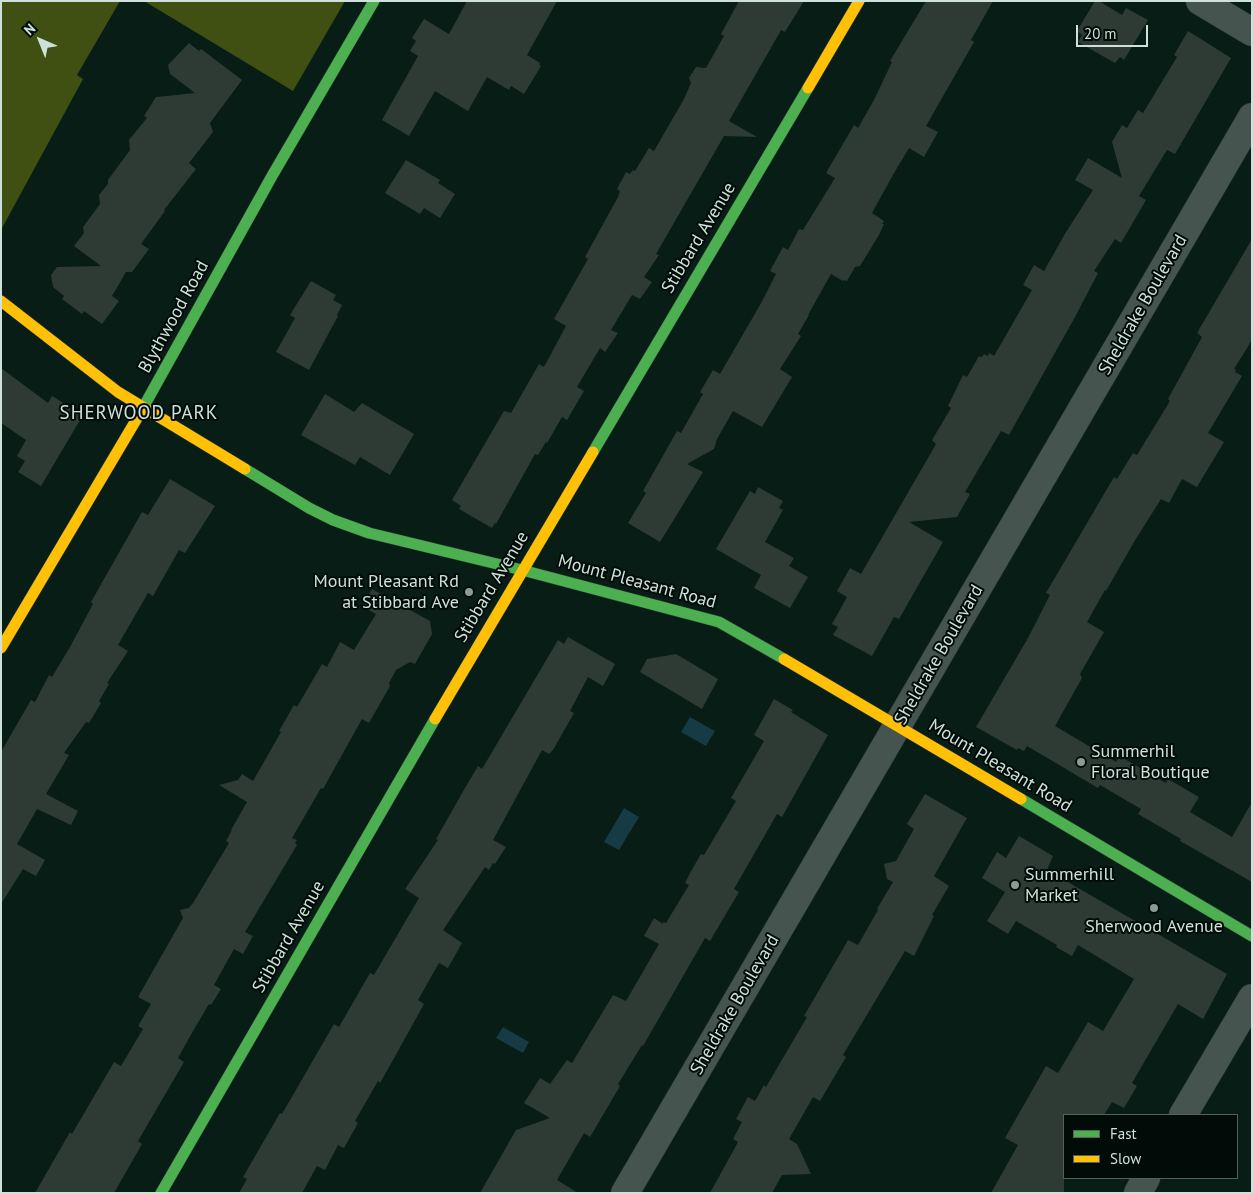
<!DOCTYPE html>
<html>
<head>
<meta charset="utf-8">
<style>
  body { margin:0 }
  #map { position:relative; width:1253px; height:1194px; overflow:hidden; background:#081d16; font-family:"PT Sans",sans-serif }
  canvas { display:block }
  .frame { position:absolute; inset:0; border:2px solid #cee1da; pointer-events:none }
  .legend { position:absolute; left:1063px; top:1114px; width:175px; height:65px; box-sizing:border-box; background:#010b07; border:1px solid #53615b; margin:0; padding:6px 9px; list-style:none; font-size:15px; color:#cee1da }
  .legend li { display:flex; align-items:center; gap:10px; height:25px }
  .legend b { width:25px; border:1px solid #53615b }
  .north { position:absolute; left:15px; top:15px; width:50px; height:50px; -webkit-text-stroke:4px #010b07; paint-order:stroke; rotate:316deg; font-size:14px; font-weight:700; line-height:20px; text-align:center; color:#cee1da }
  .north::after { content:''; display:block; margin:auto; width:18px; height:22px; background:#cee1da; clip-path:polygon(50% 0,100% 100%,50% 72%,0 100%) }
  .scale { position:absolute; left:1076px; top:25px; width:72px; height:22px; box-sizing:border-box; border:2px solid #cee1da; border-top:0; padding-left:6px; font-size:15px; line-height:18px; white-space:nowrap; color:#cee1da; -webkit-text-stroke:4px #010b07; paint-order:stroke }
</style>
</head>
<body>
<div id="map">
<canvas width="1253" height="1194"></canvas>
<div class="frame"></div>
<ul class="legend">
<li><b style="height:6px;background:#4caf50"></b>Fast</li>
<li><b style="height:6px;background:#ffc107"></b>Slow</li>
</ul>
<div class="north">N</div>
<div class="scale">20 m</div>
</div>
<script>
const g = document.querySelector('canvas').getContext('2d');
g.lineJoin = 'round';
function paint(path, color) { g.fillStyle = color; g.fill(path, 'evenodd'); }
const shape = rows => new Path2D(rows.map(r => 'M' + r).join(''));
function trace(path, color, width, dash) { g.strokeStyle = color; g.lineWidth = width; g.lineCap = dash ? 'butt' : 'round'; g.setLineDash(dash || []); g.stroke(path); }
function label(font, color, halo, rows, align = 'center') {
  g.font = font + ' "PT Sans",sans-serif'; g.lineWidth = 4; g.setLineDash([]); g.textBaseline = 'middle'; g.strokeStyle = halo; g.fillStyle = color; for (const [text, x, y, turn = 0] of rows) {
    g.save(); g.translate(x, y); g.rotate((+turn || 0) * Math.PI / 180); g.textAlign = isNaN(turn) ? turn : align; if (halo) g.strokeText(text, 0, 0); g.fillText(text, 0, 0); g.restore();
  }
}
const forest = shape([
  [1,1,120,1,77,75,83,79,1,230],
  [144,1,345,1,293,91]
]);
const water = shape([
  [690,717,715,731,706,746,681,732],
  [624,808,639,817,619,850,604,842],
  [503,1027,529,1042,523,1053,496,1038]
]);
const building = shape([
  [467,1,557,1,527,55,540,63,539,64,541,66,524,94,511,86,509,90,487,77,468,111,435,91,409,136,382,120,418,56,410,51,416,41,412,38,424,19,449,34],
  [739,1,804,1,785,32,781,30,780,32,729,121,757,137,724,136,656,254,659,255,644,277,652,282,640,299,632,295,611,330,618,333,605,352,600,348,577,387,584,391,567,420,562,417,547,443,546,442,538,455,535,454,496,524,495,523,492,528,459,509,461,506,452,500,504,411,511,413,539,364,544,367,566,326,554,319,588,259,585,257,618,197,620,191,617,189,626,172,630,174,633,170,635,171,649,148,654,151,684,99,691,83,689,78,696,67,706,68,724,36,721,34],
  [926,1,993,1,971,40,974,42,926,126,938,132,924,157,909,148,894,173,872,213,884,221,882,224,884,224,879,235,860,266,855,267,847,281,844,280,843,281,831,274,808,315,809,315,798,334,801,336,780,369,792,377,762,427,733,411,717,439,714,449,687,464,703,472,660,542,628,523,646,493,643,491,677,431,681,433,703,394,700,392,713,370,720,374,760,305,776,274,770,271,783,247,788,250,799,229,803,230,835,178,826,173,854,125,858,128,874,100,892,62,890,61],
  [1095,1,1099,1,1122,15,1126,8,1148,20,1124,60,1120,57,1115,63,1078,42,1082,35,1077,31],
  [1188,31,1231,58,1175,154,1167,150,1139,196,1146,200,1121,243,1115,239,1094,271,1098,273,1075,317,1009,435,1001,431,965,492,970,494,957,517,909,522,943,542,899,619,894,617,872,656,833,635,838,627,832,624,847,597,837,591,850,568,861,574,936,444,932,440,951,408,948,406,963,375,967,377,979,356,982,357,984,354,988,356,989,353,994,356,1032,290,1023,285,1034,265,1044,271,1066,232,1093,190,1075,180,1088,158,1122,178,1112,142,1122,125,1127,128,1138,110,1143,113,1177,57,1174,55],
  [189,43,199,51,201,49,242,80,210,123,213,132,189,163,196,169,164,210,165,211,141,244,149,249,132,272,126,272,112,296,119,301,102,324,84,311,82,314,62,299,64,296,53,287,51,275,57,267,101,266,74,246,84,233,83,227,100,204,99,195,108,184,108,180,130,150,129,140,147,118,144,116,156,97,195,93,170,74,168,65],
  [406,160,440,180,438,183,455,194,440,218,424,208,420,214,385,193],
  [1252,239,1252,340,1234,369,1236,370,1235,372,1242,376,1208,433,1224,442,1197,487,1182,479,1169,503,1161,499,1134,542,1106,591,1105,590,1087,622,1104,632,1080,674,1082,678,1055,726,1116,762,1118,758,1122,760,1123,758,1166,783,1168,779,1199,797,1190,812,1232,837,1252,802,1252,882,1180,841,1181,839,1138,814,1141,809,1100,785,1098,788,1027,746,1024,751,1018,748,1017,750,976,727,1028,638,1050,595,1046,593,1114,477,1117,479,1133,453,1137,455,1170,401,1168,399,1202,337,1197,333],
  [311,281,336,295,333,300,342,305,337,315,338,316,309,370,276,352,295,318,290,315],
  [1,368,48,403,52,396,83,415,41,486,18,472,25,461,17,456,26,440,1,423],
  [325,394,354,412,362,403,414,434,390,475,360,457,355,465,301,435],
  [170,479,215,506,185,553,179,550,153,596,148,593,118,645,128,651,107,683,109,684,99,701,101,703,89,723,86,722,64,753,69,755,46,794,78,811,71,825,37,809,17,844,45,860,36,876,23,869,1,904,1,752,31,700,35,702,49,675,52,677,70,647,93,604,91,602,142,512,148,515],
  [758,487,783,501,779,508,783,510,765,542,794,558,789,566,808,577,790,608,754,588,761,575,716,549,750,491,755,494],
  [372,589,430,621,432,634,415,664,410,662,396,670,389,683,390,686,369,723,362,719,323,789,321,788,292,838,297,840,295,843,297,845,245,932,253,936,243,954,234,949,214,985,221,989,211,1005,209,1004,189,1038,178,1058,184,1062,138,1141,142,1144,114,1193,35,1193,70,1132,72,1134,114,1062,121,1066,143,1029,138,1026,151,1004,138,997,183,918,180,910,189,908,193,903,229,843,226,841,232,830,231,830,247,802,219,785,238,780,242,774,253,781,281,732,279,731,294,705,297,707,322,664,327,667,340,642,354,650,376,614,362,606],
  [568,637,615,664,603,686,588,677,570,711,574,713,553,750,549,754,542,750,493,840,506,847,495,864,493,863,489,870,485,867,443,930,462,943,448,968,439,963,418,1000,424,1004,393,1060,380,1083,378,1081,355,1121,358,1123,344,1148,338,1145,325,1170,317,1166,302,1193,239,1193,247,1179,243,1177,280,1113,282,1114,334,1024,339,1027,370,973,374,975,419,898,405,889,438,840,436,839,465,788,478,766,482,769,558,640,564,644],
  [676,654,718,679,702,709,640,672,647,659],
  [774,699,793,710,791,712,828,735,782,817,777,814,734,889,739,892,710,941,705,938,643,1046,642,1045,618,1084,620,1086,590,1137,584,1133,557,1180,578,1193,480,1193,516,1130,550,1118,524,1103,540,1078,550,1084,567,1060,572,1063,613,995,626,1001,659,944,644,936,654,918,663,924,663,922,666,923,689,885,685,883,690,873,701,854,704,855,736,801,731,798,764,741,754,735],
  [925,794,967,818,934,876,949,886,932,915,934,916,914,956,905,951,843,1055,846,1057,820,1101,813,1097,789,1139,797,1144,811,1174,782,1175,772,1193,710,1193,738,1142,733,1139,742,1122,736,1119,748,1097,755,1101,764,1085,766,1087,807,1017,804,1016,848,940,858,945,878,910,877,909,893,882,887,879,884,864,896,861,914,829,907,824],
  [1019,836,1053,856,1047,870,1227,974,1203,1019,1178,1004,1132,1083,1137,1086,1124,1108,1112,1102,1104,1115,1064,1115,1064,1193,991,1193,1018,1145,1005,1138,1046,1066,1058,1073,1088,1022,1103,1031,1134,979,1078,945,1072,956,1056,947,1057,945,1016,921,1008,934,987,921,1005,892,982,878,997,852,1006,858]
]);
const street = shape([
  [1200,1,1252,32],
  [1183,1115,1252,998],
  [625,1193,1252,117],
  [1138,1193,1146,1178]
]);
const fast = shape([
  [139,415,272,176,374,1],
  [593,452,808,88],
  [245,469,309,508,333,520,369,533,522,570,719,622,784,659],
  [1021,799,1252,936],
  [161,1193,435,719]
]);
const slow = shape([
  [808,88,859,1],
  [1,301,118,392,245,469],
  [1,648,139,415],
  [784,659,1021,799],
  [435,719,593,452]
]);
const markers = [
  [469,592,5,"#899c95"],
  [1081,762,5,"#899c95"],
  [1015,885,5,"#899c95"],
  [1154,908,5,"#899c95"]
];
const streetNames = [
  ["Stibbard Avenue",699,238,-59],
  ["Sheldrake Boulevard",1143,305,-60],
  ["Blythwood Road",174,317,-61],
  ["Mount Pleasant Road",637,582,15],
  ["Stibbard Avenue",492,587,-59],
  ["Sheldrake Boulevard",939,655,-60],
  ["Mount Pleasant Road",1000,766,31],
  ["Stibbard Avenue",289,937,-60],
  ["Sheldrake Boulevard",735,1005,-60]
];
const poiNames = [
  ["Mount Pleasant Rd",459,582,"right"],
  ["at Stibbard Ave",459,603,"right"],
  ["Summerhil",1091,752],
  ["Floral Boutique",1091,773],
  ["Summerhill",1025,875],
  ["Market",1025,896],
  ["Sherwood Avenue",1154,927,"center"]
];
const neighbourhoodNames = [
  ["SHERWOOD PARK",139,414]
];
paint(forest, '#405013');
paint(water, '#163b44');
paint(building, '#2d3b34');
trace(street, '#2a3732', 29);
trace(fast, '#2a3732', 12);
trace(slow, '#2a3732', 12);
trace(street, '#46544f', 28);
trace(fast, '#4caf50', 11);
trace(slow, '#ffc107', 11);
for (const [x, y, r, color] of markers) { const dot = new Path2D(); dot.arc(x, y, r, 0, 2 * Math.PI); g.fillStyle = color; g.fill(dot); trace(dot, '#010b07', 2); }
label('18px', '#cee1da', '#010b07', streetNames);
label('18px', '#cee1da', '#010b07', poiNames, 'left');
g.letterSpacing = '1px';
label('19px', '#cee1da', '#010b07', neighbourhoodNames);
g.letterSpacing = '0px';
</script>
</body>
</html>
